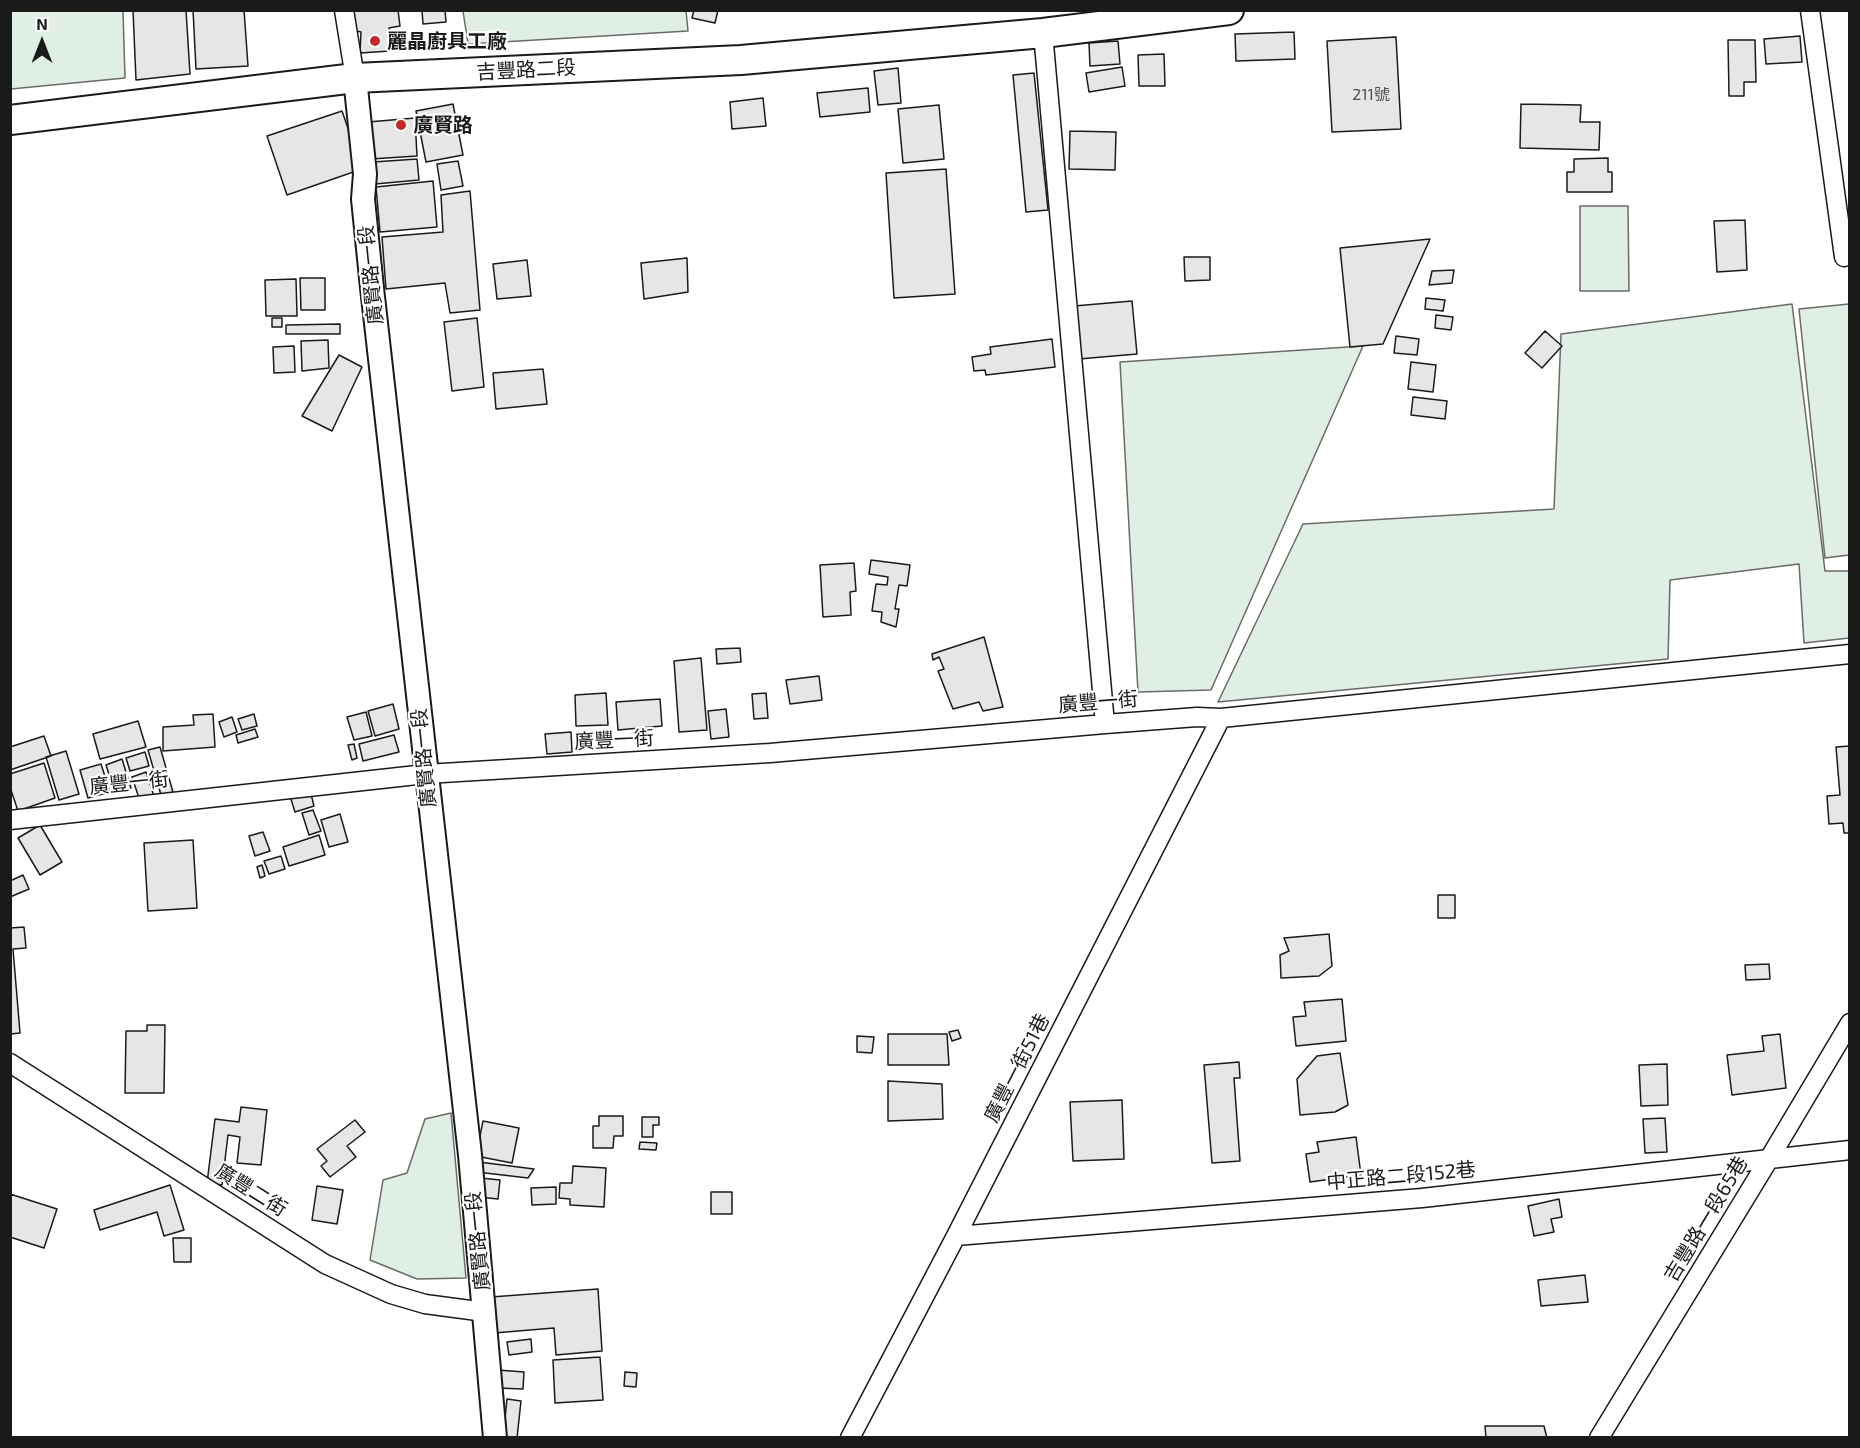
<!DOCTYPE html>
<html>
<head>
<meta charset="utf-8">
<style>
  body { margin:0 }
  #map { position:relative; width:1860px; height:1448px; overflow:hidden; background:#fff; font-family:"Exo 2",sans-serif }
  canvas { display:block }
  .frame { position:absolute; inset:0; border:12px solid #1a1a1a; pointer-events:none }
  .north { position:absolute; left:12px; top:12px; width:60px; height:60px; -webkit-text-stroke:4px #fff; paint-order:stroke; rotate:0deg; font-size:16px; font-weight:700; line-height:24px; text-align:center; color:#1a1a1a }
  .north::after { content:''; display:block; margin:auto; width:21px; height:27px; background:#1a1a1a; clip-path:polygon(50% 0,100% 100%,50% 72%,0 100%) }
</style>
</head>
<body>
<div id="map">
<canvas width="1860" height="1448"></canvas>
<div class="frame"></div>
<div class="north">N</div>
</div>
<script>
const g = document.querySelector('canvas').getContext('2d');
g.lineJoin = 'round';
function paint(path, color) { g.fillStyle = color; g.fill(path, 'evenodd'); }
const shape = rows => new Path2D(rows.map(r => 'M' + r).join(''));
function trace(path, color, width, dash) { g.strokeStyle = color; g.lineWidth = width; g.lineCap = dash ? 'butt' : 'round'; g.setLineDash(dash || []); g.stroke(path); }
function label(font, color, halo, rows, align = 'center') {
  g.font = font + ' "Exo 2","Noto Sans TC",sans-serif'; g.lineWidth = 4.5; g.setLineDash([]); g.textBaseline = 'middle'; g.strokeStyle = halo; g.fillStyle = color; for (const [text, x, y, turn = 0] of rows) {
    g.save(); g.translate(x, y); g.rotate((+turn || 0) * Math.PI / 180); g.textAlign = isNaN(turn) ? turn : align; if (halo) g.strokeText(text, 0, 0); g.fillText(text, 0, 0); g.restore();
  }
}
const green = shape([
  [11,10,123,11,125,78,11,89,11,10],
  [463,11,686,11,688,31,468,44,463,11],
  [1628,206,1629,291,1580,291,1580,206,1628,206],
  [1792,304,1825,571,1849,571,1849,638,1804,643,1799,564,1670,580,1668,659,1218,702,1303,524,1554,509,1561,334,1792,304],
  [1849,304,1849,555,1825,558,1799,309,1849,304],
  [1363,346,1211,690,1138,692,1120,362,1363,346],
  [451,1113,466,1278,417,1279,370,1260,383,1180,407,1173,425,1119,451,1113]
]);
const building = shape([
  [133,10,186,10,190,74,136,80,133,10],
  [193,10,244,10,248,66,196,69,193,10],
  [351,10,398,10,400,26,389,28,390,51,360,53,361,32,352,30,351,10],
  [422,10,445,10,446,22,423,24,422,10],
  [694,10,718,10,715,23,692,18,694,10],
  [1294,32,1295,59,1236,61,1235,34,1294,32],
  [1800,36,1802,62,1766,64,1764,39,1800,36],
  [1396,37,1401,129,1332,132,1327,41,1396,37],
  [1728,40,1755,40,1756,82,1744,82,1744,96,1729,96,1728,40],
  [1118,41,1120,64,1090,66,1089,43,1118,41],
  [1164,54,1165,86,1139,86,1138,55,1164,54],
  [1122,67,1125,86,1089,92,1086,73,1122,67],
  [898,68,901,103,878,105,874,71,898,68],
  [1034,73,1048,210,1026,212,1013,75,1034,73],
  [868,88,870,112,820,117,817,93,868,88],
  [763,98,766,126,732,129,730,102,763,98],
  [453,104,463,155,426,162,416,111,453,104],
  [1521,104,1581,105,1580,122,1600,122,1599,150,1520,148,1521,104],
  [939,105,944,159,903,163,898,109,939,105],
  [342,111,362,169,287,195,267,136,342,111],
  [415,118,417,156,371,159,368,122,415,118],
  [1070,131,1116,132,1115,170,1069,169,1070,131],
  [1608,158,1608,172,1612,172,1612,192,1567,192,1567,172,1574,172,1574,159,1608,158],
  [417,159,419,180,375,184,373,162,417,159],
  [458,161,463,186,441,190,437,164,458,161],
  [946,169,955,294,894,298,886,173,946,169],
  [433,181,437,227,380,232,376,187,433,181],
  [470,191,480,310,450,313,445,283,386,289,382,237,443,232,441,195,470,191],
  [1745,220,1747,270,1717,272,1714,221,1745,220],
  [1430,239,1383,344,1350,347,1340,248,1430,239],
  [1184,257,1210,257,1210,280,1185,281,1184,257],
  [687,258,688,292,644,299,641,263,687,258],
  [527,260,531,296,497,299,493,264,527,260],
  [1454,270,1452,283,1429,285,1432,271,1454,270],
  [300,278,325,278,325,310,301,310,300,278],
  [296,279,297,316,266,316,265,280,296,279],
  [1426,298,1445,300,1443,311,1425,309,1426,298],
  [1132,301,1137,354,1079,359,1074,306,1132,301],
  [1436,315,1453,317,1451,330,1435,328,1436,315],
  [272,318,282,318,282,327,272,327,272,318],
  [477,318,484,387,452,391,444,322,477,318],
  [340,324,340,334,286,334,286,325,340,324],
  [1545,331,1562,346,1542,368,1525,353,1545,331],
  [1396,336,1419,339,1417,355,1394,353,1396,336],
  [1052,339,1055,367,986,375,985,370,974,371,972,357,991,354,990,347,1052,339],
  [328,340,329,368,302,371,301,341,328,340],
  [294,346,295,372,274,373,273,347,294,346],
  [339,355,362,367,332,431,302,416,339,355],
  [1411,362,1436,365,1433,392,1408,389,1411,362],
  [543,369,547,404,496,409,493,373,543,369],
  [1413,397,1447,401,1445,419,1411,415,1413,397],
  [871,560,910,565,907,586,899,585,895,609,899,609,896,627,881,622,882,612,872,611,876,584,887,585,888,577,869,574,871,560],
  [854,563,856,591,850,592,851,615,823,617,820,565,854,563],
  [984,637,1003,707,983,711,979,702,953,709,938,671,944,669,939,657,933,660,932,654,984,637],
  [740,648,741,662,717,664,716,649,740,648],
  [701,658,707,730,679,732,674,661,701,658],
  [819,676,822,700,790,704,786,680,819,676],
  [606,693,608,725,576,726,575,695,606,693],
  [766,693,768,718,754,719,752,694,766,693],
  [660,699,662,726,618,730,616,702,660,699],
  [393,704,399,729,375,736,368,711,393,704],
  [726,709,729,737,711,739,708,711,726,709],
  [366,712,372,736,354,740,347,717,366,712],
  [213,714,215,747,163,751,163,727,194,725,193,715,213,714],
  [254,714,257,726,242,730,238,719,254,714],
  [232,717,237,732,224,737,219,722,232,717],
  [138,721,146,747,100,759,93,734,138,721],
  [255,729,258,737,238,743,236,735,255,729],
  [571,732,572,752,547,754,545,734,571,732],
  [394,735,399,752,363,761,359,744,394,735],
  [44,736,51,756,10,770,10,747,44,736],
  [354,744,357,758,352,760,348,745,354,744],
  [1850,746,1850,833,1844,833,1843,823,1829,824,1827,796,1840,795,1836,747,1850,746],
  [160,747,173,792,161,795,148,750,160,747],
  [66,751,79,794,59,800,46,757,66,751],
  [145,752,149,766,130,771,126,758,145,752],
  [122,759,131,788,115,793,106,765,122,759],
  [44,763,55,798,18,811,10,787,10,774,44,763],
  [101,764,110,792,88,798,80,770,101,764],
  [146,772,155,799,141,804,132,777,146,772],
  [310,790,314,806,295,812,290,796,310,790],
  [313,810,321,831,309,835,302,813,313,810],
  [340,814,348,842,329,847,321,820,340,814],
  [40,825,62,862,40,875,18,838,40,825],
  [263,832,270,851,255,856,249,836,263,832],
  [319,835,325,855,289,866,283,847,319,835],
  [193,840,197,908,148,911,144,843,193,840],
  [281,856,285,869,269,874,264,861,281,856],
  [262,865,265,876,260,878,257,867,262,865],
  [23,875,29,889,10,897,10,881,23,875],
  [1438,895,1455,895,1455,918,1438,918,1438,895],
  [24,927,26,948,13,949,20,1033,10,1034,10,928,24,927],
  [1329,934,1332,966,1319,976,1281,978,1280,955,1289,951,1284,938,1329,934],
  [1769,964,1770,979,1746,980,1745,965,1769,964],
  [1342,999,1346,1041,1296,1046,1293,1017,1306,1016,1304,1002,1342,999],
  [147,1025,165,1025,164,1093,125,1093,126,1031,147,1031,147,1025],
  [958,1030,961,1038,952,1041,949,1032,958,1030],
  [888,1034,947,1034,949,1065,888,1065,888,1034],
  [1780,1034,1786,1088,1732,1095,1727,1055,1764,1051,1762,1036,1780,1034],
  [857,1036,874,1037,872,1053,857,1052,857,1036],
  [1340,1053,1348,1105,1335,1112,1300,1115,1297,1079,1317,1056,1340,1053],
  [1239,1062,1240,1078,1234,1078,1240,1161,1212,1163,1204,1065,1239,1062],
  [1667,1064,1668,1105,1641,1106,1639,1065,1667,1064],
  [888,1081,942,1084,943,1119,888,1121,888,1081],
  [1122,1100,1124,1159,1073,1161,1070,1102,1122,1100],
  [241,1107,267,1110,261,1165,237,1163,240,1137,228,1135,222,1185,207,1183,215,1119,239,1122,241,1107],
  [599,1116,623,1116,623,1136,614,1136,613,1148,593,1148,593,1126,599,1126,599,1116],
  [642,1117,659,1117,659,1125,653,1125,653,1137,642,1137,642,1117],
  [1665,1118,1667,1152,1645,1153,1643,1119,1665,1118],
  [355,1120,365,1132,347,1146,356,1157,330,1177,321,1166,327,1161,317,1149,355,1120],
  [483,1121,519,1128,512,1163,476,1156,483,1121],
  [1356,1137,1361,1175,1310,1182,1306,1154,1319,1152,1317,1142,1356,1137],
  [640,1142,657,1143,656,1150,639,1149,640,1142],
  [479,1162,534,1169,528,1178,477,1172,479,1162],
  [573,1166,606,1168,604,1207,570,1205,570,1199,559,1198,560,1183,572,1183,573,1166],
  [481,1178,500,1180,498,1199,479,1197,481,1178],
  [170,1185,184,1230,164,1236,157,1212,100,1230,94,1210,170,1185],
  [317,1186,343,1190,337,1224,312,1220,317,1186],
  [556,1187,556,1204,532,1205,531,1188,556,1187],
  [711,1192,732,1192,732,1214,711,1214,711,1192],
  [10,1194,57,1209,44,1248,10,1237,10,1194],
  [1559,1199,1562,1217,1551,1219,1554,1232,1534,1236,1528,1206,1559,1199],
  [173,1238,191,1238,191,1262,174,1262,173,1238],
  [1585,1275,1588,1302,1541,1306,1538,1280,1585,1275],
  [598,1289,602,1351,556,1355,554,1328,494,1333,491,1297,598,1289],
  [531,1339,532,1352,509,1355,507,1342,531,1339],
  [600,1357,603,1400,555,1403,553,1360,600,1357],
  [498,1370,524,1372,523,1389,497,1388,498,1370],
  [625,1372,637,1373,636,1387,624,1386,625,1372],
  [507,1399,521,1401,517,1438,503,1438,507,1399],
  [1485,1426,1544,1426,1547,1438,1486,1438,1485,1426]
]);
const minor = shape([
  [344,10,355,78],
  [1810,10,1844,257],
  [1043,33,1105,724],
  [10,820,426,774,770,753,1105,724,1197,717,1221,718,1850,654],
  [10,1063,325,1264,391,1294,425,1304,485,1312],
  [956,1236,1422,1198,1850,1150],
  [850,1438,956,1236,1221,718],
  [1599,1438,1769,1159,1850,1023]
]);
const tertiary = shape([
  [355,78,365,174,363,199,372,288,470,1155,495,1438]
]);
const primary = shape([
  [10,120,355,78,741,60,1043,33,1229,10]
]);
const markers = [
  [375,41,6,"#c62828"],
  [401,125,6,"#c62828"]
];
const numberNames = [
  ["211號",1371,95]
];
const poiNames = [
  ["麗晶廚具工廠",387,41],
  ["廣賢路",413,125]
];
const streetNames = [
  ["吉豐路二段",526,70,-3],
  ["廣賢路一段",371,275,-96],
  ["廣豐一街",1098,702,-5],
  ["廣豐一街",614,740,-3],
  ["廣賢路一段",424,758,-96],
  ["廣豐一街",129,783,-6],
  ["廣豐一街51巷",1017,1068,-63],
  ["中正路二段152巷",1401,1176,-5],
  ["廣豐二街",251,1190,32],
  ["吉豐路一段65巷",1706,1219,-59],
  ["廣賢路一段",478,1241,-96]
];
paint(green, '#e0efe3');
trace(green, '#6a6a6a', 1.5);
paint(building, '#e6e6e6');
trace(building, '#1a1a1a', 1.5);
trace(minor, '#1a1a1a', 21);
trace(tertiary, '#1a1a1a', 26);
trace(primary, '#1a1a1a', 32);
trace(minor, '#fff', 18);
trace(tertiary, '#fff', 22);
trace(primary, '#fff', 28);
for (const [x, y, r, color] of markers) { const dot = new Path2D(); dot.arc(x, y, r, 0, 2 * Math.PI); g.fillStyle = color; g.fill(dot); trace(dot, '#fff', 2); }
label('16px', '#4d4d4d', null, numberNames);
label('bold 20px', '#1a1a1a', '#fff', poiNames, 'left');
label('20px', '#1a1a1a', '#fff', streetNames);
</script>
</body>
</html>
